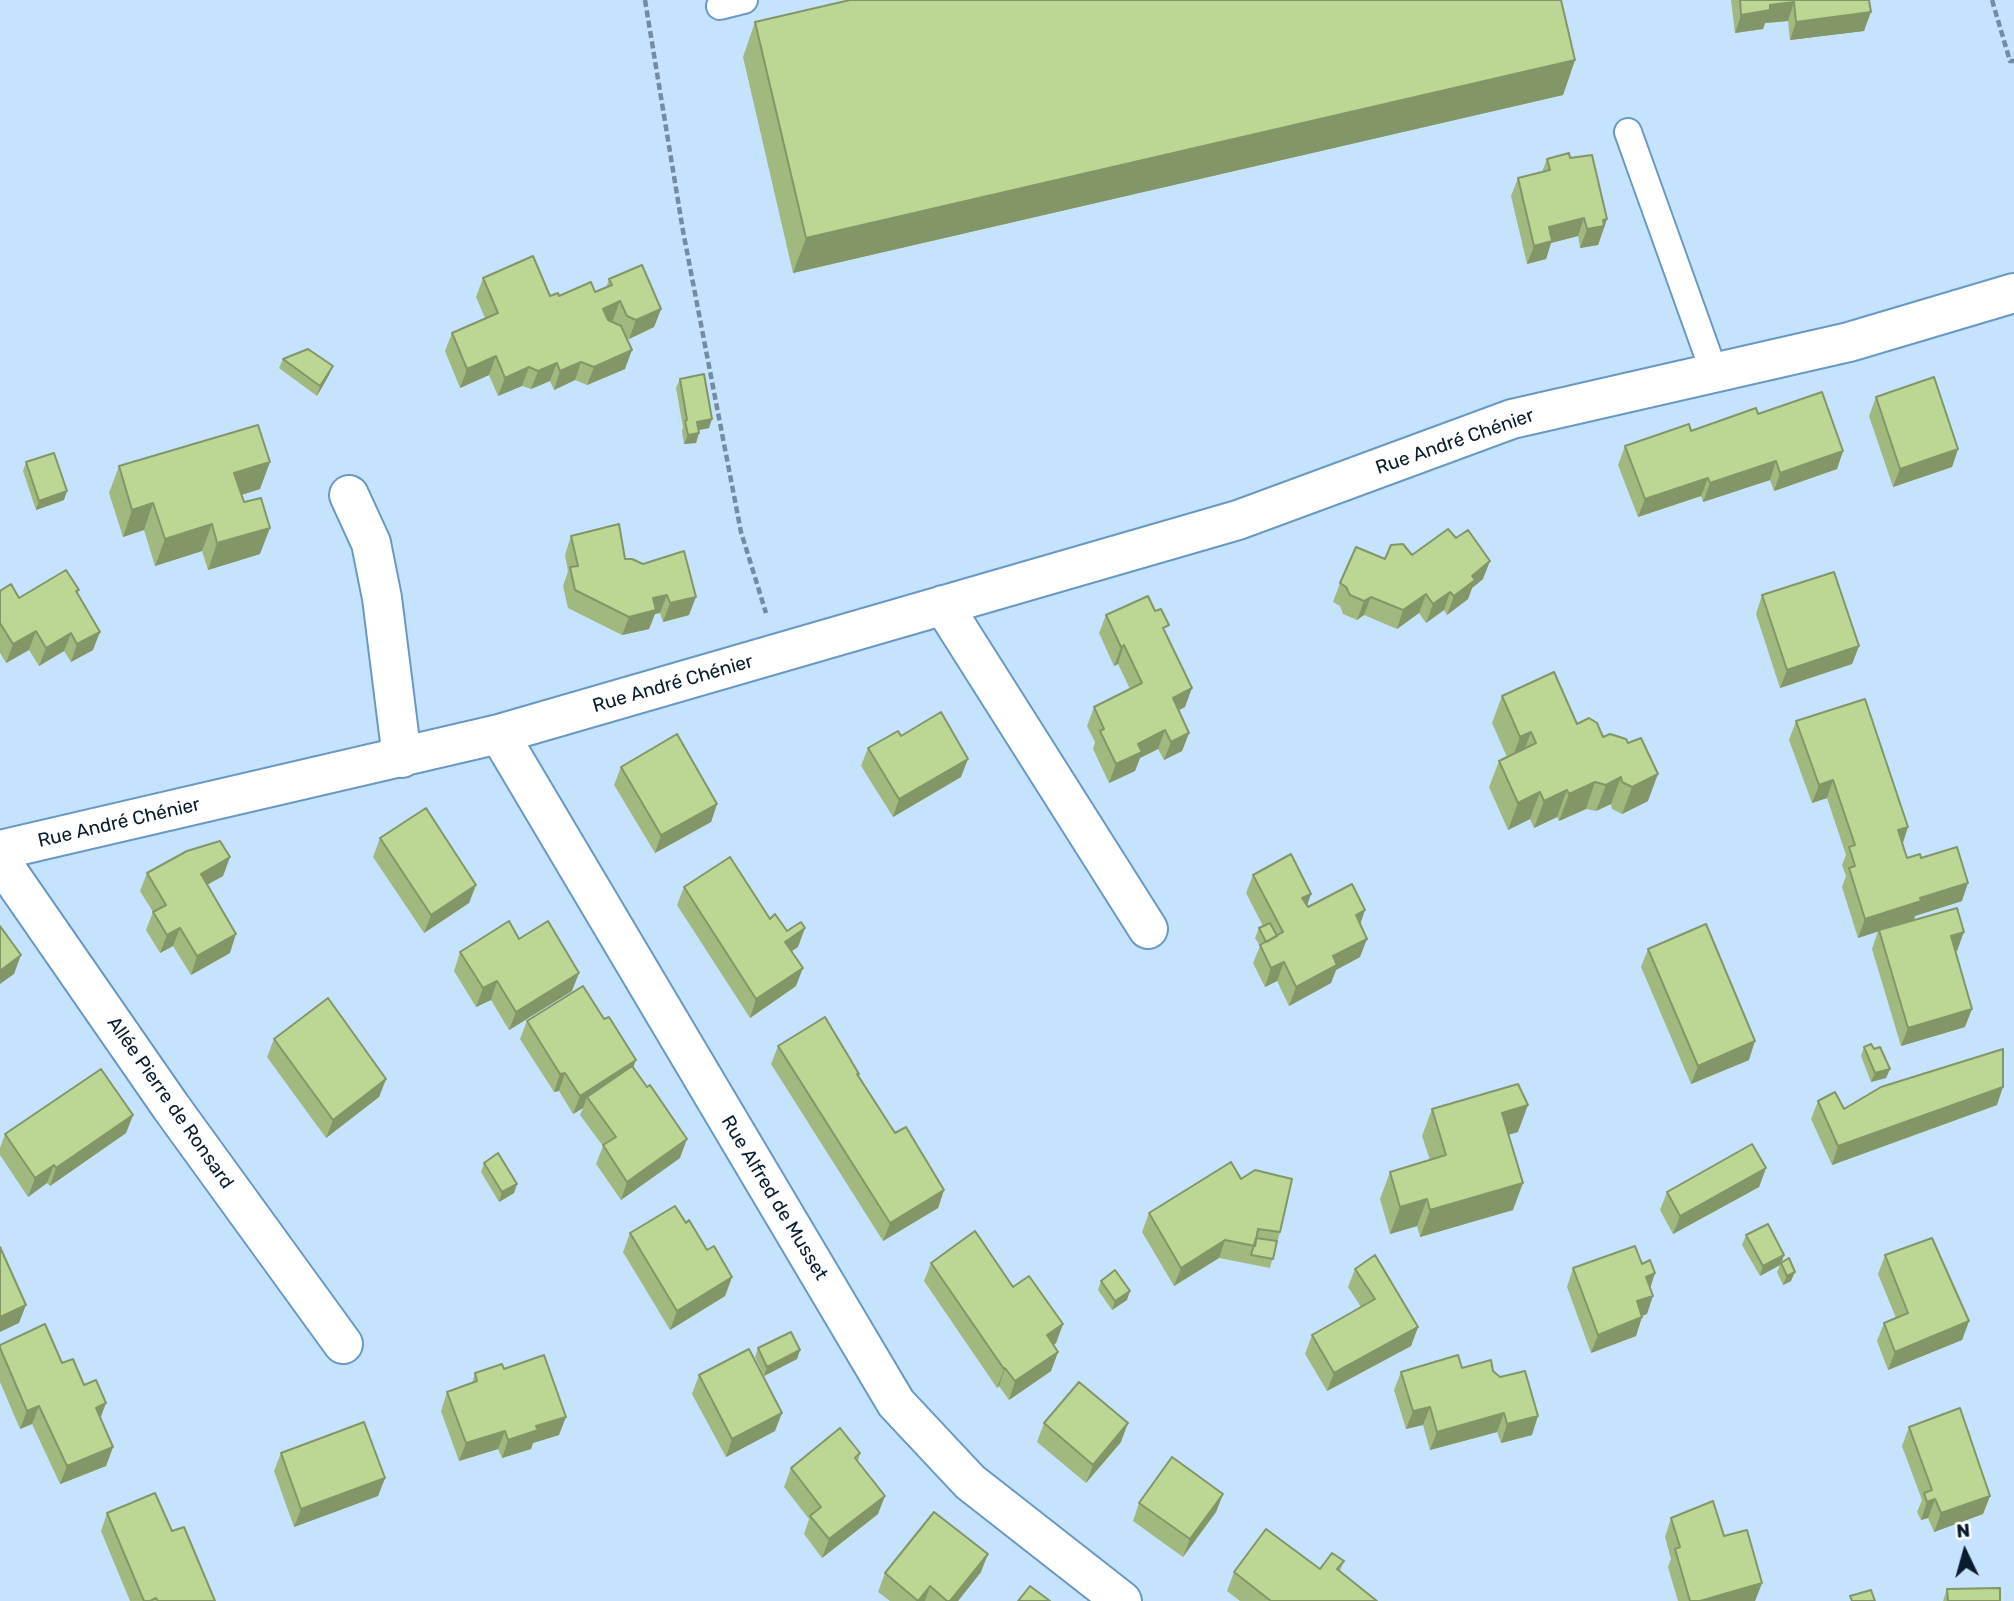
<!DOCTYPE html>
<html>
<head>
<meta charset="utf-8">
<style>
  body { margin:0 }
  #map { position:relative; width:2014px; height:1601px; overflow:hidden; background:#c5e3fe; font-family:Rubik,sans-serif }
  canvas { display:block }
  .north { position:absolute; left:1930px; top:1517px; width:70px; height:70px; -webkit-text-stroke:5px #fff; paint-order:stroke; rotate:355deg; font-size:19px; font-weight:700; line-height:28px; text-align:center; color:#091c2d }
  .north::after { content:''; display:block; margin:auto; width:24px; height:32px; background:#091c2d; clip-path:polygon(50% 0,100% 100%,50% 72%,0 100%) }
</style>
</head>
<body>
<div id="map">
<canvas width="2014" height="1601"></canvas>
<div class="north">N</div>
</div>
<script>
const g = document.querySelector('canvas').getContext('2d');
g.lineJoin = 'round';
const shape = rows => new Path2D(rows.map(r => 'M' + r).join(''));
function trace(path, color, width, dash) { g.strokeStyle = color; g.lineWidth = width; g.lineCap = dash ? 'butt' : 'round'; g.setLineDash(dash || []); g.stroke(path); }
function paint(path, color) { g.fillStyle = color; g.fill(path, 'evenodd'); }
function label(font, color, halo, rows, align = 'center') {
  g.font = font + ' Rubik,sans-serif'; g.lineWidth = 7; g.setLineDash([]); g.textBaseline = 'middle'; g.strokeStyle = halo; g.fillStyle = color; for (const [text, x, y, turn = 0] of rows) {
    g.save(); g.translate(x, y); g.rotate((+turn || 0) * Math.PI / 180); g.textAlign = isNaN(turn) ? turn : align; if (halo) g.strokeText(text, 0, 0); g.fillText(text, 0, 0); g.restore();
  }
}
const path = shape([
  [645,0,683,231,741,532,766,613],
  [1992,0,2010,61,2014,61]
]);
const lane = shape([
  [720,6,744,0],
  [1628,132,1714,372]
]);
const street = shape([
  [349,495,371,543,382,598,402,758],
  [943,605,1148,929],
  [499,734,896,1403,970,1482,1122,1601],
  [0,850,499,734,1238,520,1512,419,1849,342,2014,293],
  [0,860,171,1107,343,1344]
]);
const wall = shape([
  [1731,0,1869,0,1864,31,1790,40,1788,21,1765,23,1763,29,1735,33],
  [755,22,1575,60,1563,95,793,273,743,57],
  [1570,158,1607,219,1598,245,1580,248,1578,236,1551,243,1546,259,1527,264,1511,196,1518,178,1542,172,1547,159],
  [483,278,550,296,595,292,606,288,609,279,661,309,654,327,629,339,626,337,625,369,587,385,575,380,554,390,550,381,531,389,522,386,498,396,489,375,460,388,445,351,452,333,485,318,476,297],
  [283,359,329,375,317,396,279,368],
  [680,379,709,428,699,430,696,443,684,444,682,431,683,427,676,388],
  [1876,397,1958,449,1952,467,1893,487,1869,416],
  [1758,414,1843,451,1837,469,1774,491,1770,480,1703,502,1701,496,1638,517,1618,465,1625,446],
  [26,462,64,500,36,510,23,471],
  [119,466,260,489,241,495,260,554,208,570,202,551,155,566,144,530,123,537,109,493],
  [571,536,625,559,689,615,663,622,660,613,655,614,649,629,622,635,568,608,563,586,568,571,565,555],
  [1412,555,1483,579,1472,588,1468,599,1447,615,1444,610,1426,623,1419,613,1397,629,1364,615,1357,620,1343,614,1340,606,1333,602,1340,583,1385,559],
  [79,590,77,594,93,650,71,662,64,651,39,666,29,650,6,663,0,653,0,591,19,598],
  [1762,595,1859,646,1852,664,1780,688,1756,614],
  [1106,615,1166,633,1185,707,1178,710,1189,733,1182,751,1164,760,1158,749,1140,758,1135,771,1109,783,1093,749,1095,742,1087,726,1094,707,1130,689,1118,664,1114,666,1099,633],
  [1502,696,1577,724,1603,737,1648,801,1622,814,1612,809,1611,804,1596,811,1586,809,1559,821,1557,817,1534,828,1530,819,1508,830,1489,787,1499,761,1507,757,1492,723],
  [1796,721,1902,844,1907,858,1921,858,1962,901,1915,916,1914,920,1957,951,1956,951,1965,1027,1901,1046,1872,949,1878,931,1858,938,1842,887,1846,876,1842,865,1846,855,1827,798,1812,803,1789,740],
  [901,736,961,777,893,817,861,766,868,748],
  [621,767,717,804,711,822,655,853,614,785],
  [380,838,476,885,469,903,424,933,373,857],
  [230,857,223,876,207,885,230,953,191,975,173,946,160,953,146,930,153,912,140,891,147,873],
  [1253,875,1308,907,1360,924,1360,957,1336,970,1331,983,1289,1006,1277,981,1265,987,1253,963,1260,946,1255,938,1259,928,1263,926,1246,893],
  [684,887,770,919,787,931,798,947,791,951,796,986,750,1018,677,905],
  [519,939,572,991,509,1030,491,1000,476,1007,454,971,460,952],
  [1648,949,1749,1060,1691,1084,1641,967],
  [527,1021,633,1067,680,1158,621,1200,596,1164,603,1146,580,1115,583,1108,573,1114,559,1091,554,1092,520,1039],
  [274,1039,386,1079,379,1097,326,1138,267,1057],
  [778,1046,859,1074,858,1075,895,1133,944,1190,938,1208,883,1241,771,1064],
  [1864,1047,1874,1049,1890,1069,1886,1078,1871,1082,1861,1056],
  [1818,1101,1844,1109,1997,1105,1832,1165,1811,1119],
  [1432,1109,1518,1132,1508,1135,1513,1210,1420,1237,1417,1226,1390,1234,1380,1199,1390,1172,1430,1160,1422,1136],
  [133,1115,126,1133,50,1186,47,1183,28,1197,0,1155,0,1148,5,1134],
  [484,1163,517,1184,514,1193,499,1202,481,1172],
  [1766,1168,1759,1187,1673,1234,1660,1210,1667,1192],
  [1239,1175,1280,1232,1270,1268,1219,1258,1174,1286,1142,1232,1149,1213],
  [686,1223,707,1250,732,1277,725,1296,670,1330,623,1252,630,1233],
  [1746,1235,1784,1255,1782,1262,1791,1281,1783,1285,1777,1272,1780,1265,1760,1276,1742,1245],
  [1885,1255,1969,1321,1962,1340,1888,1370,1877,1341,1884,1323,1896,1318,1878,1274],
  [931,1263,1013,1287,1063,1324,1056,1343,1053,1345,1058,1352,1051,1371,1009,1400,999,1386,997,1388,924,1281],
  [1642,1264,1655,1273,1650,1287,1647,1314,1642,1316,1636,1336,1591,1353,1567,1287,1573,1268],
  [1355,1269,1418,1327,1411,1346,1327,1391,1305,1354,1312,1335,1361,1307,1348,1287],
  [1101,1281,1127,1300,1112,1310,1098,1290],
  [0,1345,62,1363,84,1385,100,1418,113,1447,106,1466,60,1484,32,1424,20,1429,0,1382],
  [758,1348,800,1350,797,1359,764,1376,755,1357],
  [1462,1368,1493,1371,1532,1435,1501,1443,1497,1432,1430,1450,1423,1425,1406,1429,1394,1390,1401,1372],
  [504,1369,559,1435,533,1443,531,1449,502,1458,498,1449,459,1461,441,1411,447,1392,472,1383,475,1373],
  [699,1375,775,1431,726,1457,692,1394],
  [1044,1423,1121,1442,1086,1483,1037,1442],
  [1909,1427,1990,1496,1983,1514,1934,1532,1928,1518,1921,1520,1917,1512,1922,1500,1902,1446],
  [281,1453,385,1478,378,1496,294,1527,274,1471],
  [860,1453,858,1461,878,1514,822,1558,804,1534,809,1519,784,1487,791,1468],
  [1223,1494,1216,1512,1183,1557,1133,1521,1139,1503],
  [107,1513,172,1531,215,1601,130,1601,101,1531],
  [1671,1518,1724,1536,1762,1583,1755,1601,1678,1601,1668,1567,1671,1559,1665,1537],
  [1344,1561,1340,1571,1377,1601,1240,1601,1227,1591,1234,1572,1320,1569],
  [981,1572,958,1601,890,1601,878,1592,885,1573],
  [1947,1589,2000,1601,1943,1601]
]);
const shadedWall = shape([
  [1794,2,1788,21,1765,23,1763,29,1735,33,1741,15,1770,5],
  [1871,12,1864,31,1790,40,1796,22],
  [1575,60,1563,95,793,273,806,238],
  [1584,218,1578,236,1551,243,1546,259,1527,264,1534,246,1549,227],
  [1607,219,1598,245,1580,248,1587,229,1603,220],
  [620,301,613,320,596,327,603,309],
  [661,309,654,327,629,339,636,320],
  [632,350,625,369,587,385,594,367],
  [496,356,489,375,460,388,467,369],
  [581,362,575,380,554,390,560,371],
  [557,363,550,381,531,389,538,371],
  [333,366,329,375,317,396,320,386],
  [529,367,522,386,498,396,505,378],
  [712,419,709,428,694,431,697,422],
  [699,433,696,443,684,444,688,435],
  [1958,449,1952,467,1893,487,1900,469],
  [1843,451,1837,469,1774,491,1780,473],
  [1776,461,1770,480,1703,502,1710,483],
  [270,462,260,489,225,500,234,473],
  [1708,478,1701,496,1638,517,1645,499],
  [67,491,64,500,36,510,39,501],
  [153,503,144,530,123,537,132,510],
  [212,524,202,551,155,566,165,539],
  [270,528,260,554,208,570,217,543],
  [1490,561,1483,579,1472,588,1468,599,1447,615,1454,596,1472,576],
  [1450,592,1444,610,1426,623,1433,604],
  [1426,594,1419,613,1397,629,1403,610],
  [667,595,660,613,655,614,649,629,622,635,629,617,653,598],
  [696,597,689,615,663,622,670,603],
  [1371,597,1364,615,1357,620,1364,601],
  [36,631,29,650,6,663,13,644],
  [100,632,93,650,71,662,77,644],
  [71,633,64,651,39,666,46,648],
  [1124,645,1118,664,1114,666,1121,647],
  [1859,646,1852,664,1780,688,1787,670],
  [1192,688,1185,707,1166,717,1173,698],
  [1165,730,1158,749,1140,758,1135,771,1109,783,1116,764,1138,744],
  [1531,732,1521,759,1510,764,1520,737],
  [1189,733,1182,751,1164,760,1171,742],
  [968,759,961,777,893,817,899,799],
  [1658,774,1648,801,1622,814,1632,787],
  [1621,777,1611,804,1596,811,1606,785],
  [1833,780,1827,798,1812,803,1819,785],
  [1595,782,1586,809,1559,821,1569,794],
  [1567,790,1557,817,1534,828,1544,801],
  [1540,792,1530,819,1508,830,1518,803],
  [717,804,711,822,655,853,661,835],
  [1908,827,1902,846,1898,830],
  [230,857,223,876,194,892,201,874],
  [1968,883,1962,901,1915,916,1914,920,1858,938,1865,919,1920,898],
  [476,885,469,903,424,933,431,915],
  [1311,894,1305,912,1302,898],
  [1365,910,1359,928,1356,915],
  [180,928,173,946,160,953,167,935],
  [805,928,798,947,778,960,785,942],
  [1964,932,1957,951,1944,954,1951,936],
  [236,934,230,953,191,975,197,956],
  [1367,939,1360,957,1336,970,1331,983,1289,1006,1296,987,1333,956],
  [21,955,14,974,0,984,0,971],
  [1284,962,1277,981,1265,987,1271,968],
  [803,968,796,986,750,1018,756,999],
  [579,973,572,991,509,1030,516,1012],
  [497,981,491,1000,476,1007,483,988],
  [1972,1009,1965,1027,1901,1046,1908,1028],
  [1755,1041,1749,1060,1691,1084,1698,1066],
  [636,1060,629,1079,587,1097,583,1108,573,1114,580,1096],
  [1890,1069,1886,1078,1871,1082,1875,1073],
  [565,1073,559,1091,554,1092,560,1074],
  [386,1079,379,1097,326,1138,333,1120],
  [2003,1087,1997,1105,1832,1165,1838,1146],
  [1528,1105,1518,1132,1492,1139,1502,1113],
  [133,1115,126,1133,50,1186,56,1168],
  [687,1139,680,1158,621,1200,627,1182],
  [54,1165,47,1183,28,1197,35,1178],
  [1766,1168,1759,1187,1673,1234,1680,1216],
  [1523,1183,1513,1210,1420,1237,1430,1210],
  [517,1184,514,1193,499,1202,502,1192],
  [944,1190,938,1208,883,1241,890,1223],
  [1427,1199,1417,1226,1390,1234,1400,1207],
  [1225,1240,1219,1258,1174,1286,1181,1268],
  [1784,1255,1780,1265,1760,1276,1763,1266],
  [1795,1272,1791,1281,1783,1285,1787,1276],
  [1655,1273,1649,1292,1646,1277],
  [732,1277,725,1296,670,1330,677,1311],
  [1130,1291,1127,1300,1112,1310,1115,1301],
  [1653,1296,1647,1314,1630,1320,1637,1301],
  [26,1305,19,1323,0,1332,0,1317],
  [1642,1317,1636,1336,1591,1353,1598,1335],
  [1969,1321,1962,1340,1888,1370,1895,1352],
  [1063,1324,1056,1343,1040,1354,1047,1335],
  [1418,1327,1411,1346,1327,1391,1334,1373],
  [800,1350,797,1359,764,1376,767,1367],
  [1058,1352,1051,1371,1009,1400,1015,1381],
  [1005,1368,999,1386,997,1388,1004,1369],
  [106,1403,99,1422,96,1408],
  [39,1406,32,1424,20,1429,27,1411],
  [1430,1407,1423,1425,1406,1429,1413,1411],
  [782,1413,775,1431,726,1457,732,1439],
  [1504,1413,1497,1432,1430,1450,1437,1432],
  [1538,1416,1532,1435,1501,1443,1507,1424],
  [566,1417,559,1435,533,1443,531,1449,502,1458,508,1440,536,1426],
  [1128,1423,1121,1442,1086,1483,1093,1465],
  [505,1431,498,1449,459,1461,466,1443],
  [113,1447,106,1466,60,1484,67,1466],
  [385,1478,378,1496,294,1527,301,1509],
  [1223,1494,1216,1512,1183,1557,1190,1539],
  [885,1496,878,1514,822,1558,829,1539],
  [1990,1496,1983,1514,1934,1532,1941,1513],
  [1935,1499,1928,1518,1921,1520,1927,1502],
  [988,1554,981,1572,958,1601,950,1601],
  [1762,1583,1755,1601,1700,1601],
  [930,1586,925,1601,918,1601]
]);
const building = shape([
  [850,0,1561,0,1575,60,806,238,755,22,850,0],
  [1740,0,1869,0,1871,12,1796,22,1794,2,1770,5,1770,10,1741,15,1740,0],
  [1569,153,1570,158,1592,155,1607,219,1603,220,1604,226,1587,229,1584,218,1549,227,1552,241,1534,246,1518,178,1550,170,1547,159,1569,153],
  [533,256,550,296,558,293,559,296,591,282,595,292,612,285,609,279,642,265,661,309,636,320,627,316,620,301,603,309,608,320,621,326,632,350,594,367,581,362,560,371,557,363,538,371,529,367,505,378,496,356,467,369,452,333,498,313,483,278,533,256],
  [308,349,333,366,320,386,283,359,308,349],
  [704,374,712,419,697,422,699,433,688,435,685,421,687,420,680,379,704,374],
  [1934,377,1958,449,1900,469,1876,397,1934,377],
  [1822,392,1843,451,1780,473,1776,461,1710,483,1708,478,1645,499,1625,446,1689,424,1691,431,1756,408,1758,414,1822,392],
  [258,425,270,462,234,473,244,502,261,498,270,528,217,543,212,524,165,539,153,503,132,510,119,466,258,425],
  [54,453,67,491,39,501,26,462,54,453],
  [619,524,625,559,632,559,643,564,684,551,696,597,670,603,667,595,653,598,656,610,629,617,575,590,570,567,578,566,571,536,619,524],
  [1448,529,1456,538,1468,530,1490,561,1472,576,1475,580,1454,596,1450,592,1433,604,1426,594,1403,610,1371,597,1364,601,1350,595,1346,587,1340,583,1356,547,1385,559,1391,545,1403,544,1412,555,1448,529],
  [66,570,79,590,76,591,100,632,77,644,71,633,46,648,36,631,13,644,0,623,0,591,11,584,19,598,66,570],
  [1834,572,1859,646,1787,670,1762,595,1834,572],
  [1148,596,1155,611,1161,609,1169,625,1163,628,1192,688,1173,698,1189,733,1171,742,1165,730,1138,744,1142,752,1116,764,1100,731,1104,729,1094,707,1142,683,1124,645,1121,647,1106,615,1148,596],
  [1554,672,1577,724,1589,718,1597,723,1603,737,1610,734,1626,739,1628,743,1641,738,1658,774,1632,787,1622,782,1621,777,1606,785,1595,782,1569,794,1567,790,1544,801,1540,792,1518,803,1499,761,1536,743,1531,732,1520,737,1502,696,1554,672],
  [1865,699,1908,827,1898,830,1907,858,1920,854,1921,858,1957,847,1968,883,1920,898,1921,901,1865,919,1849,868,1855,866,1849,847,1855,845,1833,780,1819,785,1796,721,1865,699],
  [941,712,968,759,899,799,868,748,898,731,901,736,941,712],
  [677,734,717,804,661,835,621,767,677,734],
  [426,808,476,885,431,915,380,838,426,808],
  [220,841,230,857,201,874,236,934,197,956,180,928,167,935,153,912,166,905,147,873,187,851,220,841],
  [1291,854,1311,894,1302,898,1308,907,1352,884,1365,910,1356,915,1367,939,1333,956,1337,965,1296,987,1284,962,1271,968,1260,945,1283,932,1253,875,1291,854],
  [730,857,770,919,775,914,787,931,801,922,805,928,785,942,803,968,756,999,684,887,730,857],
  [1957,908,1964,932,1951,936,1972,1009,1908,1028,1879,930,1957,908],
  [509,921,519,939,548,921,579,973,516,1012,497,981,483,988,460,952,509,921],
  [1270,923,1277,936,1266,942,1259,928,1270,923],
  [1706,924,1755,1041,1698,1066,1648,949,1706,924],
  [0,926,21,955,0,971,0,926],
  [583,986,604,1019,609,1017,636,1060,580,1096,565,1073,560,1074,527,1021,583,986],
  [328,998,386,1079,333,1120,274,1039,328,998],
  [825,1017,859,1074,857,1074,895,1133,906,1127,944,1190,890,1223,778,1046,825,1017],
  [1871,1044,1874,1049,1880,1047,1890,1069,1875,1073,1864,1047,1871,1044],
  [2003,1049,2003,1087,1838,1146,1818,1101,1835,1092,1844,1109,1881,1087,2003,1049],
  [632,1066,647,1087,650,1085,687,1139,627,1182,603,1145,616,1137,587,1097,632,1066],
  [101,1069,133,1115,56,1168,54,1165,35,1178,5,1134,101,1069],
  [1518,1084,1528,1105,1502,1113,1523,1183,1430,1210,1427,1199,1400,1207,1390,1172,1446,1155,1432,1109,1518,1084],
  [1752,1144,1766,1168,1680,1216,1667,1192,1752,1144],
  [498,1153,517,1184,502,1192,484,1163,498,1153],
  [1231,1162,1241,1179,1255,1170,1292,1179,1280,1232,1258,1229,1255,1246,1225,1240,1181,1268,1149,1213,1231,1162],
  [675,1206,686,1223,689,1220,707,1250,714,1246,732,1277,677,1311,630,1233,675,1206],
  [1768,1224,1784,1255,1763,1266,1746,1235,1768,1224],
  [975,1231,1013,1287,1029,1276,1063,1324,1047,1335,1058,1352,1015,1381,1005,1368,1004,1369,931,1263,975,1231],
  [1256,1238,1277,1241,1273,1259,1251,1255,1256,1238],
  [1932,1238,1969,1321,1895,1352,1884,1323,1908,1313,1885,1255,1932,1238],
  [1635,1246,1642,1264,1650,1260,1655,1273,1646,1277,1653,1296,1637,1301,1642,1317,1598,1335,1573,1268,1635,1246],
  [0,1247,26,1305,0,1317,0,1247],
  [1375,1255,1418,1327,1334,1373,1312,1335,1375,1299,1355,1269,1375,1255],
  [1789,1258,1795,1272,1787,1276,1781,1263,1789,1258],
  [1115,1270,1130,1291,1115,1301,1101,1281,1115,1270],
  [45,1324,62,1363,73,1359,84,1385,96,1380,106,1403,96,1408,113,1447,67,1466,39,1406,27,1411,0,1348,0,1345,45,1324],
  [791,1332,800,1350,767,1367,758,1348,791,1332],
  [749,1349,782,1413,732,1439,699,1375,749,1349],
  [544,1355,566,1417,536,1426,538,1430,508,1440,505,1431,466,1443,447,1392,477,1381,475,1373,502,1364,504,1369,544,1355],
  [1458,1355,1462,1368,1491,1360,1493,1371,1500,1377,1525,1371,1538,1416,1507,1424,1504,1413,1437,1432,1430,1407,1413,1411,1401,1372,1458,1355],
  [1079,1382,1128,1423,1093,1465,1044,1423,1079,1382],
  [1960,1408,1990,1496,1941,1513,1935,1499,1927,1502,1924,1493,1932,1490,1909,1427,1960,1408],
  [364,1422,385,1478,301,1509,281,1453,364,1422],
  [840,1428,860,1453,855,1458,885,1496,829,1539,810,1516,821,1507,791,1468,840,1428],
  [1172,1457,1223,1494,1190,1539,1139,1503,1172,1457],
  [155,1493,172,1531,184,1527,215,1601,158,1601,156,1598,150,1601,144,1601,107,1513,155,1493],
  [1713,1501,1724,1536,1747,1530,1762,1583,1700,1601,1690,1601,1675,1549,1680,1547,1671,1518,1713,1501],
  [934,1512,988,1554,950,1601,947,1601,930,1586,918,1601,885,1573,934,1512],
  [1266,1529,1320,1569,1332,1553,1344,1561,1337,1569,1377,1601,1271,1601,1234,1572,1266,1529],
  [1030,1586,1050,1601,1018,1601,1030,1586],
  [2000,1588,2000,1601,1948,1601,1947,1589,2000,1588],
  [1871,1590,1875,1601,1852,1601,1850,1596,1871,1590]
]);
const streetNames = [
  ["Rue André Chénier",1455,442,-19],
  ["Rue André Chénier",673,684,-16],
  ["Rue André Chénier",119,823,-13],
  ["Allée Pierre de Ronsard",170,1103,55],
  ["Rue Alfred de Musset",774,1198,59]
];
trace(lane, '#6898c3', 30);
trace(street, '#6898c3', 42);
trace(path, '#738ca3', 4.5, [7, 3.5]);
trace(lane, '#fff', 26);
trace(street, '#fff', 38);
paint(wall, '#a1b97e');
paint(shadedWall, '#839667');
paint(building, '#bbd793');
trace(building, '#839667', 2);
label('19px', '#091c2d', '#fff', streetNames);
</script>
</body>
</html>
